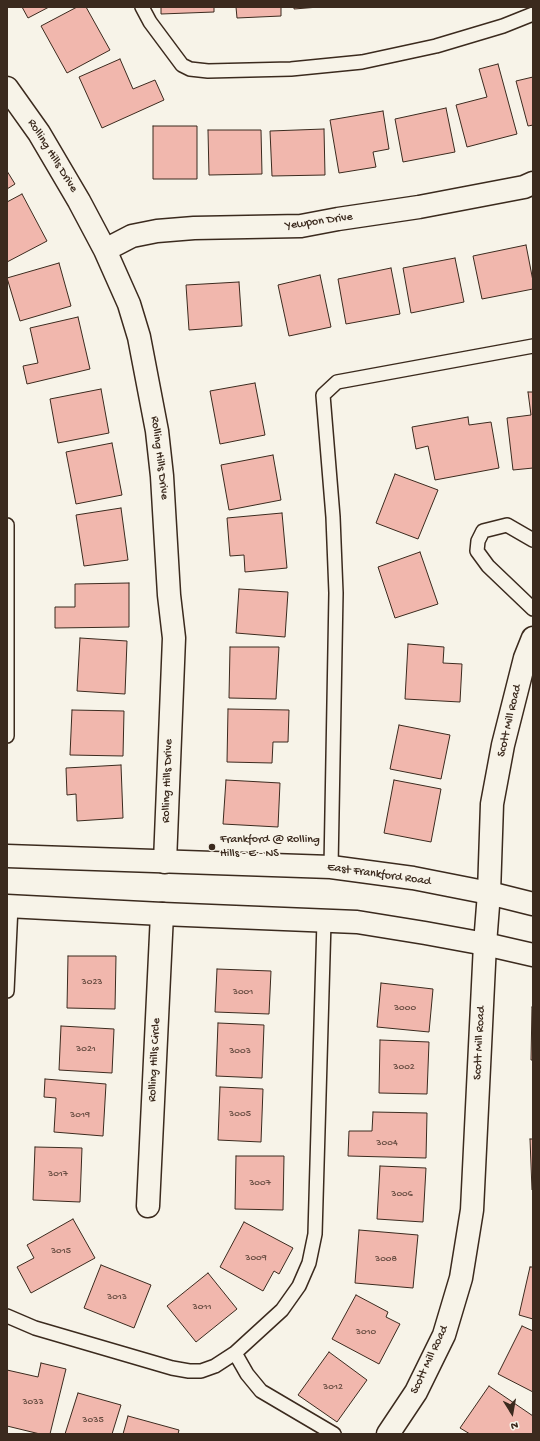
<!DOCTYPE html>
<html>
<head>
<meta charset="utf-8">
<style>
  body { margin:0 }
  #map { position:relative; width:540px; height:1441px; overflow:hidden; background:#f7f3e8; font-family:"Gochi Hand",sans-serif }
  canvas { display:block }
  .frame { position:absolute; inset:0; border:8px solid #3b2a1e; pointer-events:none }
  .north { position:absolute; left:492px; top:1393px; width:40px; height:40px; -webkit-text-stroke:3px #f7f3e8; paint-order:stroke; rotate:169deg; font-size:11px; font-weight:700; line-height:16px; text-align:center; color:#3b2a1e }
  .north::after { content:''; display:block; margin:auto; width:14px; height:18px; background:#3b2a1e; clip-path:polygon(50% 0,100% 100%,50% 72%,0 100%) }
</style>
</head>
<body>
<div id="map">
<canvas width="540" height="1441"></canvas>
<div class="frame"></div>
<div class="north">N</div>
</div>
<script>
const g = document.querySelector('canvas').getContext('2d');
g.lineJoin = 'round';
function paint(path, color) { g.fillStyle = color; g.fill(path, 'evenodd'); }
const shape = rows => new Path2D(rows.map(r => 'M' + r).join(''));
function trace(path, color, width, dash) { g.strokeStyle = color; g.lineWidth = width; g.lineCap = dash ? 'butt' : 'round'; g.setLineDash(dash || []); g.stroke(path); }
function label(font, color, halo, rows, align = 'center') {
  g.font = font + ' "Gochi Hand",sans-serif'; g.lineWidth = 3; g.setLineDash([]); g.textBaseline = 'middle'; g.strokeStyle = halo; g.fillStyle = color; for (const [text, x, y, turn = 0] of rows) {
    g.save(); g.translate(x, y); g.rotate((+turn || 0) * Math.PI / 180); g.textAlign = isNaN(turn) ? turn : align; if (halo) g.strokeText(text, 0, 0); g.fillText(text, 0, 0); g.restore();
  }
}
const building = shape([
  [22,7,49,7,28,18,22,7],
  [77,7,86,7,110,50,67,73,41,26,77,7],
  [161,7,214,7,214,12,161,14,161,7],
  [236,7,281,7,281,16,237,18,236,7],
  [294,7,319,7,294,9,294,7],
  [120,59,133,89,155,80,164,100,102,128,79,77,120,59],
  [498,64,517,134,467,147,456,105,487,97,479,69,498,64],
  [533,77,533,125,528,126,516,81,533,77],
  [446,108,455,152,403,162,395,119,446,108],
  [383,111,389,149,373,152,376,167,339,173,330,120,383,111],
  [153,126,197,126,197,179,153,179,153,126],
  [324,129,325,175,272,176,270,131,324,129],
  [208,130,261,130,262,174,209,175,208,130],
  [7,171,15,184,7,189,7,171],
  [22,194,47,241,7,262,7,202,22,194],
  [526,245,533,281,533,289,482,299,473,256,526,245],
  [455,258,464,302,411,313,403,268,455,258],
  [59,263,71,306,20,321,7,278,59,263],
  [391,268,400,314,346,324,338,279,391,268],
  [320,275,331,327,289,336,278,285,320,275],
  [239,282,242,326,189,330,186,285,239,282],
  [78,317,90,369,27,384,23,366,38,363,30,328,78,317],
  [255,383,265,435,220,444,210,391,255,383],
  [101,389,109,433,58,443,50,399,101,389],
  [528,392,533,392,533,468,513,470,507,418,531,415,528,392],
  [468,417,469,425,491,422,499,468,435,480,428,446,416,449,412,427,468,417],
  [112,443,122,495,76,504,66,452,112,443],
  [273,455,281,500,229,510,221,465,273,455],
  [395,474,438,490,418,539,376,523,395,474],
  [121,508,128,560,84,566,76,515,121,508],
  [282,513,287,568,245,572,244,555,230,556,227,518,282,513],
  [420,552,438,604,395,618,378,567,420,552],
  [129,583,129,627,55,628,55,607,75,607,75,584,129,583],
  [239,589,288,592,285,637,236,633,239,589],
  [80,638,127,641,125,694,77,691,80,638],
  [408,644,444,647,443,663,462,664,460,702,405,699,408,644],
  [230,647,279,647,276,699,229,698,230,647],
  [228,709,289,710,288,742,273,742,272,763,227,762,228,709],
  [72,710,124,711,123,756,70,755,72,710],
  [399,725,450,735,441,779,390,769,399,725],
  [121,765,123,818,77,821,76,794,67,795,66,768,121,765],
  [226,780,280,783,278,827,223,824,226,780],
  [394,780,441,789,431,842,384,833,394,780],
  [68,956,116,956,115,1009,67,1008,68,956],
  [217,969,271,971,269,1014,215,1012,217,969],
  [381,983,433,989,429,1032,377,1027,381,983],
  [532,1007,533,1007,533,1060,531,1060,532,1007],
  [218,1023,264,1025,262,1078,216,1076,218,1023],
  [61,1026,114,1029,112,1073,59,1070,61,1026],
  [380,1040,429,1042,427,1094,379,1093,380,1040],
  [45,1079,106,1084,103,1136,54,1132,56,1098,44,1097,45,1079],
  [220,1087,263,1089,261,1142,218,1140,220,1087],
  [373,1112,427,1113,426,1158,348,1156,349,1131,372,1131,373,1112],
  [530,1139,533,1139,533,1190,532,1190,530,1139],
  [35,1147,82,1148,80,1202,33,1200,35,1147],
  [236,1156,284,1156,283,1210,235,1209,236,1156],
  [380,1166,426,1168,423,1222,377,1219,380,1166],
  [73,1219,95,1258,31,1293,17,1267,34,1258,27,1245,73,1219],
  [244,1222,293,1248,279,1274,274,1271,263,1291,220,1267,244,1222],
  [359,1230,418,1235,413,1288,355,1283,359,1230],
  [101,1265,151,1285,134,1328,84,1308,101,1265],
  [530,1267,533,1267,533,1319,519,1315,530,1267],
  [208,1273,237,1309,196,1342,167,1306,208,1273],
  [356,1295,388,1312,386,1317,400,1324,379,1364,332,1339,356,1295],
  [522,1326,533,1331,533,1392,498,1374,522,1326],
  [329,1352,367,1380,337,1422,298,1395,329,1352],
  [41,1363,66,1369,50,1434,40,1434,7,1426,7,1370,38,1377,41,1363],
  [489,1386,533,1416,533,1434,470,1434,460,1428,489,1386],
  [78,1393,121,1405,112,1434,65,1434,78,1393],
  [128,1416,179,1430,178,1434,123,1434,128,1416]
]);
const service = shape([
  [142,7,150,22,182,65,190,69,208,71,291,69,362,62,436,46,503,26,533,14],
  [7,525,7,736],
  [533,540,507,525,483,531,478,541,477,551,488,566,533,609],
  [331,867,336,593,333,517,323,395,337,382,533,346],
  [7,991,11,906],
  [7,1316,35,1328,172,1368,189,1371,201,1371,215,1366,235,1353,282,1310,299,1286,309,1263,315,1234,324,921],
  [235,1353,247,1374,261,1391,334,1434]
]);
const minor = shape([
  [7,88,39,133,79,201,105,250,129,304,139,337,157,431,162,476,169,595,174,638,165,862],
  [105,250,132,236,157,231,194,228,301,226,338,219,419,207,524,187,533,183],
  [148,1206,162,914],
  [388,1434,416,1392,444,1335,461,1278,472,1210,485,944]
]);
const tertiary = shape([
  [485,944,489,893,492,804,503,745,525,658,533,638]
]);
const secondary = shape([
  [7,856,331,867,413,878,489,893,533,904],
  [7,906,162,914,357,922,425,933,485,944,533,955]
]);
const markers = [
  [212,847,4,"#3b2a1e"]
];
const numberNames = [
  ["3023",92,982],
  ["3001",243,992],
  ["3000",405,1008],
  ["3021",86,1049],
  ["3003",240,1051],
  ["3002",404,1067],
  ["3005",240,1114],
  ["3019",80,1115],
  ["3004",387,1143],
  ["3017",58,1174],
  ["3007",260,1183],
  ["3006",402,1194],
  ["3015",61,1251],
  ["3009",256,1258],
  ["3008",386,1259],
  ["3013",117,1297],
  ["3011",202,1307],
  ["3010",366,1332],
  ["3012",333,1387],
  ["3033",33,1402],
  ["3035",93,1420]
];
const streetNames = [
  ["Rolling Hills Drive",52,156,58],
  ["Yewpon Drive",319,222,-8],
  ["Rolling Hills Drive",159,458,83],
  ["Scott Mill Road",510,721,-77],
  ["Rolling Hills Drive",168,781,-88],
  ["East Frankford Road",379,875,8],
  ["Scott Mill Road",480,1043,-87],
  ["Rolling Hills Circle",155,1060,-87],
  ["Scott Mill Road",430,1360,-65]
];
const poiNames = [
  ["Frankford @ Rolling",220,840],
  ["Hills - E - NS",220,854]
];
paint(building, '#f1b7ad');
trace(building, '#3b2a1e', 1);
trace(service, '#3b2a1e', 16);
trace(minor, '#3b2a1e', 25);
trace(tertiary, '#3b2a1e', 25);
trace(secondary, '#3b2a1e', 25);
trace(service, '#f7f3e8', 13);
trace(minor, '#f7f3e8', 22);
trace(tertiary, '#f7f3e8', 22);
trace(secondary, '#f7f3e8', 22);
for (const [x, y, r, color] of markers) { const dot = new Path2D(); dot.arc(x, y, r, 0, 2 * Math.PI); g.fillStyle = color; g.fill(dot); trace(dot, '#f7f3e8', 1.5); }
label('10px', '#684d42', null, numberNames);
label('12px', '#3b2a1e', '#f7f3e8', streetNames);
label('12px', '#3b2a1e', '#f7f3e8', poiNames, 'left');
</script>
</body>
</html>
